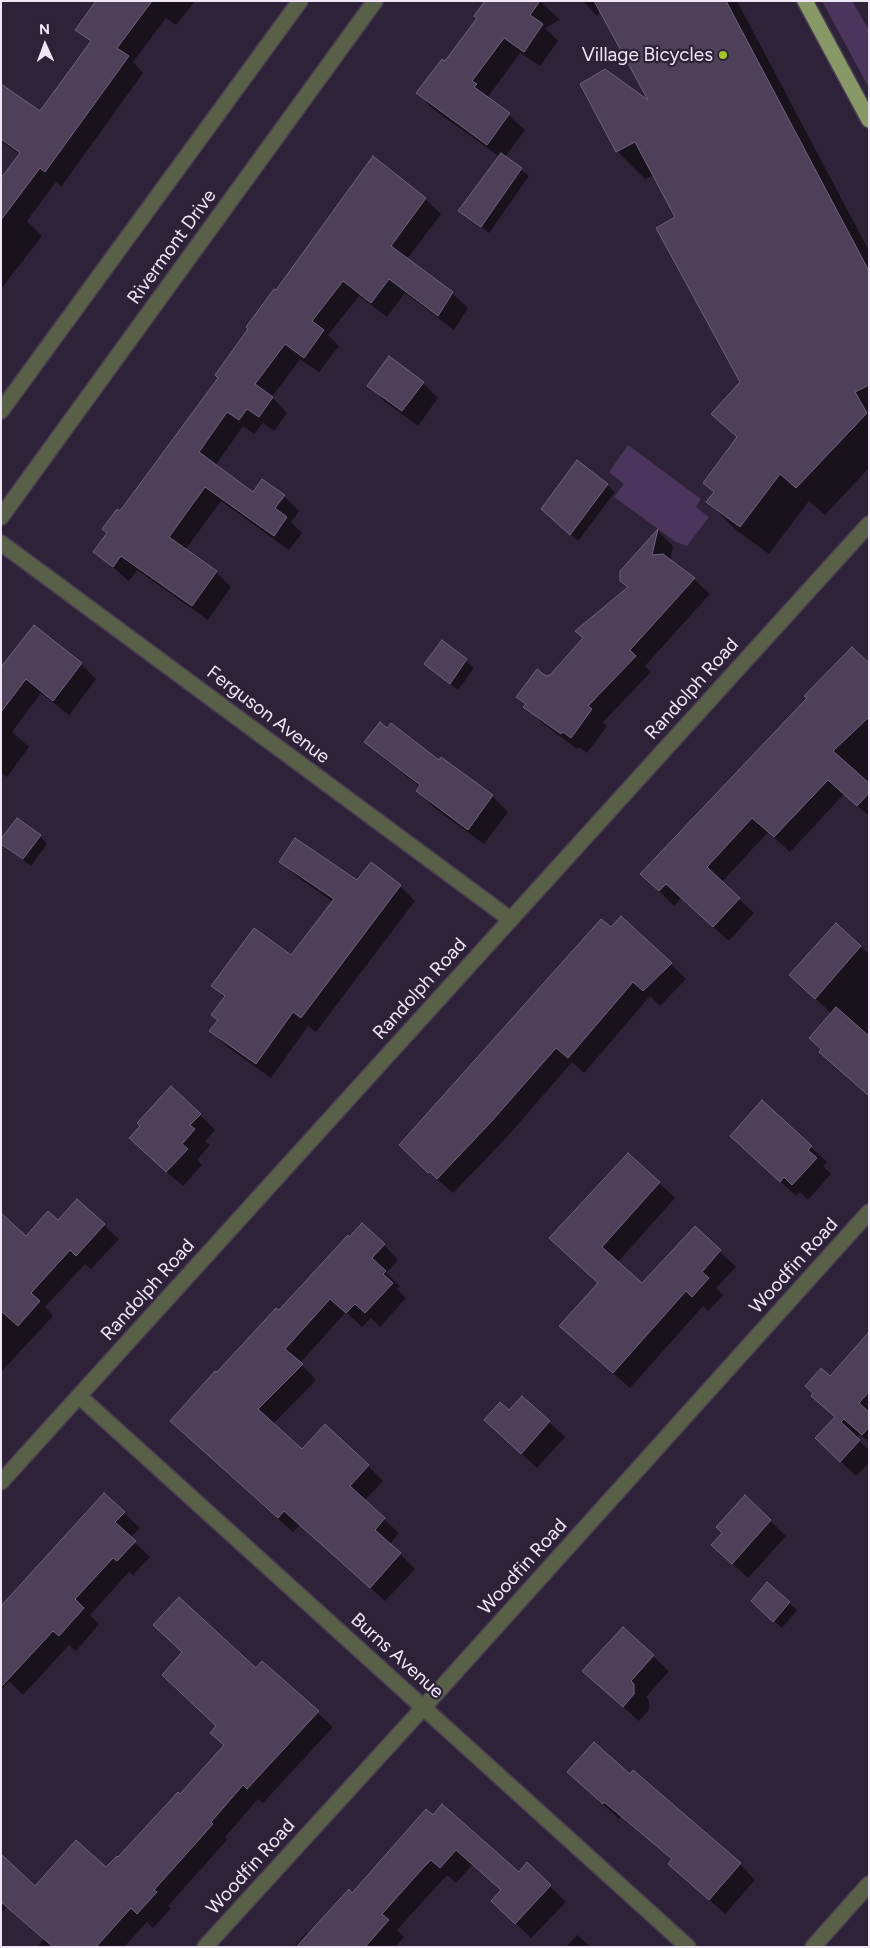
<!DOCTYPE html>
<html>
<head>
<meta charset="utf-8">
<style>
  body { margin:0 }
  #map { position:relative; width:870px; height:1948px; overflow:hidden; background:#2e2238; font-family:Figtree,sans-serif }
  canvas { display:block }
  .frame { position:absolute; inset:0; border:2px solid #efe7f6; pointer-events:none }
  .north { position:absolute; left:20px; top:20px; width:50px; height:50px; -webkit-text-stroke:4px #2e2238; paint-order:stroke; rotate:358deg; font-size:14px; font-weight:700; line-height:20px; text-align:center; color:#efe7f6 }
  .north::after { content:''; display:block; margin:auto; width:18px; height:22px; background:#efe7f6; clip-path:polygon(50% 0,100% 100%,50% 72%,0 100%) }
</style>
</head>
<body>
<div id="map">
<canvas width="870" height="1948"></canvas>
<div class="frame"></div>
<div class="north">N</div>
</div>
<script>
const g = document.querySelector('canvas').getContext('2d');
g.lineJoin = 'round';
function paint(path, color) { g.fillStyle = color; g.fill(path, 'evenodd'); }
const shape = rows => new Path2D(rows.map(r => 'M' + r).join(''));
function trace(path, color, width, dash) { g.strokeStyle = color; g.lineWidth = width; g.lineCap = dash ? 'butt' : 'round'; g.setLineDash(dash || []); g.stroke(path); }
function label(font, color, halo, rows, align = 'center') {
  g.font = font + ' Figtree,sans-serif'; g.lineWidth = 4.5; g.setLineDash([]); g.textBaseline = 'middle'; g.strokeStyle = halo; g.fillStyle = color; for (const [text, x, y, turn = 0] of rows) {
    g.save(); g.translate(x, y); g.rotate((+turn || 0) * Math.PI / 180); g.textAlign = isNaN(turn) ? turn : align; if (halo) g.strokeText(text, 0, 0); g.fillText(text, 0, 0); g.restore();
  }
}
const green = shape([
  [822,1,852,1,869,30,869,88],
  [628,445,701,499,696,507,709,517,687,546,676,542,614,497,624,484,609,472]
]);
const shadow = shape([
  [97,1,195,1,176,25,166,18,133,62,143,73,61,187,56,182,27,221,42,236,1,289,1,180,20,155,1,141,1,86,40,113,91,43,77,29],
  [486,1,540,1,560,20,545,28,558,41,540,66,520,53,488,97,525,130,505,157,529,176,489,233,460,211,500,157,433,109,418,93,446,63,479,19],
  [583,1,737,1,869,251,869,468,825,515,809,501,769,554,736,530,708,502,714,493,704,483,737,438,712,414,742,383,677,218,654,175,645,179,617,151,652,104,601,11,597,16],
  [373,158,425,199,441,214,407,259,452,293,468,308,454,330,405,293,387,317,359,296,328,335,339,346,319,372,300,359,272,397,287,413,274,431,263,423,254,434,243,426,215,466,253,494,284,496,299,511,291,522,302,533,289,550,221,501,185,550,216,572,231,587,208,620,137,570,129,581,95,552,109,533,120,513,220,378,276,292],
  [423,383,438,398,418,426,384,401,369,385],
  [607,485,615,492,578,541,551,516],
  [658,531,673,546,670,561,694,579,710,594,645,666,651,672,603,722,607,726,587,753,579,747,577,749,541,722,518,696,550,676,629,588,622,571],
  [34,627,81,664,96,679,69,715,41,693,12,732,29,747,7,777,1,773,1,669],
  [442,642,474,668,458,690,426,664],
  [869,664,869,816,844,794,790,852,768,832,721,883,754,913,729,941,681,898,674,906,642,874],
  [366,742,439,761,441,759,492,796,508,812,484,844,433,807,417,791,420,787,382,757],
  [40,836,47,844,31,866,1,843],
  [281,862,357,881,400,886,415,901,316,1032,308,1026,271,1078,226,1046,211,1031,219,1021,213,1015,225,998,212,986,291,957,333,902,296,876],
  [836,925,869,954,869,1096,832,1014,805,989],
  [611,929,671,964,686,979,660,1006,650,996,584,1073,572,1062,507,1137,453,1193,416,1160],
  [762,1102,827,1162,823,1166,831,1174,808,1200,800,1192,796,1196,747,1151],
  [200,1115,215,1130,205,1141,210,1145,197,1160,202,1165,183,1186,146,1154],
  [659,1183,675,1198,617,1263,642,1285,695,1228,736,1267,716,1288,723,1295,708,1311,703,1306,630,1388,576,1341,599,1283,566,1253],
  [77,1201,119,1239,91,1269,85,1264,45,1307,53,1316,1,1372,1,1215,27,1238,59,1222],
  [384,1245,398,1260,386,1273,400,1286,397,1289,406,1298,380,1327,371,1318,362,1327,346,1312,300,1363,316,1380,273,1424,303,1451,368,1466,383,1481,364,1501,399,1533,390,1544,415,1569,385,1601,300,1525,293,1532,187,1436,217,1374,279,1312],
  [869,1335,869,1442,860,1434,856,1438,869,1450,869,1463,856,1476,833,1454,836,1418,828,1411,830,1378],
  [549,1422,565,1437,537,1468,501,1435],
  [745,1497,786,1536,748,1578,713,1545,724,1533],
  [124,1513,140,1528,130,1538,150,1557,133,1575,129,1572,90,1615,99,1624,76,1651,69,1645,23,1695,9,1681,1,1690,1,1616],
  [789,1603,797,1610,782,1628,760,1608],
  [623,1629,669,1671,646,1697,649,1701,649,1710,639,1721,584,1671],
  [262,1662,333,1727,263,1803,258,1799,225,1837,227,1840,168,1906,171,1908,153,1928,147,1922,124,1947,37,1947,44,1939,7,1907,1,1913,1,1856,35,1888,106,1869,180,1796,225,1746,212,1733],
  [568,1772,630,1776,740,1864,755,1880,725,1914,670,1864,673,1860,621,1817,619,1819],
  [426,1810,519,1873,527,1864,566,1902,531,1938,508,1916,502,1891,472,1865,456,1883,447,1875,397,1930,404,1937,395,1947,294,1947,307,1932,309,1934,353,1895],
  [577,1935,591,1947,566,1947]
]);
const building = shape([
  [96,1,152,1,117,48,129,56,45,172,40,168,1,220,1,178,20,153,1,139,1,84,40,111,91,41,75,30,96,1],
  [485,1,540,1,530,15,543,24,524,52,504,38,472,81,477,84,474,87,510,113,487,145,416,93,442,59,445,61,477,18,474,16,485,1],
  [594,1,726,1,869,271,869,385,855,392,867,413,796,488,780,474,740,527,706,502,714,492,703,483,737,437,711,414,740,382,656,228,675,217,635,142,616,152,580,84,605,69,648,100,594,1],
  [501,153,522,168,481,227,458,211,501,153],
  [373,156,426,198,391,246,453,292,438,316,389,279,371,303,343,281,312,321,324,330,304,358,285,344,255,384,273,397,259,417,247,409,239,420,227,412,199,452,253,492,262,479,285,495,275,508,287,517,274,536,205,487,169,537,217,571,192,606,121,556,113,567,93,552,107,533,102,529,117,509,120,511,218,378,215,375,248,329,246,327,274,289,276,290,373,156],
  [389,356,424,382,402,411,367,386,389,356],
  [577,460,608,484,570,535,541,509,577,460],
  [658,529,652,555,663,554,695,578,630,650,636,656,588,706,592,709,571,738,563,732,561,734,523,707,526,704,516,697,537,669,546,676,550,675,583,638,575,631,628,587,620,581,620,571,658,529],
  [34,625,82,663,53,701,26,679,1,712,1,667,34,625],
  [442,640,467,659,450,684,424,664,442,640],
  [852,647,869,663,869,717,833,751,869,783,869,793,857,806,828,780,774,837,752,818,707,867,740,898,713,927,666,884,659,891,640,874,807,698,804,696,852,647],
  [380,722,387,728,391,723,439,760,441,757,493,795,468,830,416,791,420,785,364,742,380,722],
  [17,818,41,835,23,859,1,844,1,839,17,818],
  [295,838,357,880,371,862,401,885,301,1018,293,1012,256,1064,209,1031,218,1020,211,1015,225,996,211,986,254,928,291,955,334,899,279,862,295,838],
  [621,916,672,963,643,991,633,982,568,1058,556,1048,491,1122,437,1179,430,1172,428,1173,399,1145,601,919,611,927,621,916],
  [836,923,861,946,815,999,789,975,836,923],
  [836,1007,869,1036,869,1096,819,1052,821,1049,809,1038,836,1007],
  [171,1086,201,1114,190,1125,195,1129,182,1144,188,1149,166,1172,129,1138,140,1126,137,1123,171,1086],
  [762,1100,812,1146,808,1150,817,1158,792,1185,784,1177,780,1182,730,1136,762,1100],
  [628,1153,660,1182,602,1247,642,1283,695,1226,721,1250,702,1272,709,1278,692,1297,686,1291,613,1373,559,1326,598,1283,549,1238,628,1153],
  [77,1199,105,1224,76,1256,70,1250,31,1293,40,1301,18,1326,1,1311,1,1213,26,1236,48,1211,58,1220,77,1199],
  [362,1223,385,1244,372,1258,386,1271,383,1274,393,1283,365,1313,355,1304,346,1313,330,1299,285,1349,303,1364,258,1409,302,1449,325,1424,369,1465,350,1486,385,1518,375,1530,401,1553,370,1588,284,1511,278,1518,170,1421,215,1371,217,1372,276,1308,279,1310,348,1235,349,1237,362,1223],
  [869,1332,869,1392,859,1403,869,1412,869,1427,862,1435,844,1419,841,1422,860,1440,840,1462,815,1438,835,1417,811,1396,813,1393,805,1386,821,1368,830,1376,869,1332],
  [522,1396,550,1421,521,1454,484,1420,500,1402,509,1410,522,1396],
  [104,1493,125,1512,115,1522,136,1541,117,1561,113,1558,75,1599,84,1608,59,1636,53,1631,1,1687,1,1606,104,1493],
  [745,1495,771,1520,732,1564,711,1545,722,1533,716,1527,745,1495],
  [767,1582,790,1602,773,1622,751,1601,767,1582],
  [179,1597,256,1668,262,1661,319,1711,247,1789,243,1785,211,1822,213,1824,154,1890,157,1892,137,1914,131,1908,96,1947,53,1947,1,1902,1,1854,35,1886,76,1840,106,1867,117,1856,118,1857,178,1792,180,1794,224,1745,210,1733,216,1726,162,1675,182,1652,153,1625,179,1597],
  [623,1627,654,1655,631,1681,634,1684,634,1694,623,1707,582,1671,623,1627],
  [594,1742,630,1774,633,1770,741,1863,709,1900,668,1864,672,1859,604,1802,603,1804,567,1772,594,1742],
  [442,1804,519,1872,527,1862,551,1885,515,1924,491,1901,501,1890,456,1850,440,1868,431,1860,423,1868,382,1914,389,1920,365,1947,296,1947,349,1889,352,1893,426,1809,433,1815,442,1804]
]);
const street = shape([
  [1,411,300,1],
  [1,517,375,1],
  [1,543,510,919],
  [79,1396,688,1947],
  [1,1482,869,524],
  [205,1947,424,1707,869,1212],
  [813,1947,869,1884]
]);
const primary = shape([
  [805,1,869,120]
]);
const markers = [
  [723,55,5,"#a2c929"]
];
const poiNames = [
  ["Village Bicycles",713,55]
];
const streetNames = [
  ["Rivermont Drive",172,247,-54],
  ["Randolph Road",692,689,-48],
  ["Ferguson Avenue",268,715,37],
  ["Randolph Road",420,989,-48],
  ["Woodfin Road",794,1266,-48],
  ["Randolph Road",148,1290,-48],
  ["Woodfin Road",523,1567,-48],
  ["Burns Avenue",397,1656,42],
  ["Woodfin Road",251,1867,-48]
];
paint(green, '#4c355d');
paint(shadow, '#0007');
paint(building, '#4e4058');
trace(building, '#70627c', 1);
trace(street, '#493e53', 18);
trace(primary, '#493e53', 18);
trace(street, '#586048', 15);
trace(primary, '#889866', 15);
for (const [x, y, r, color] of markers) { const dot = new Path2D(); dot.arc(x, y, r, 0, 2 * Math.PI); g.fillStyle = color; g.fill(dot); trace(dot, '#2e2238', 2); }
label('19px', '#efe7f6', '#2e2238', poiNames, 'right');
label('19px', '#efe7f6', '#2e2238', streetNames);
</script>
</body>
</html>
